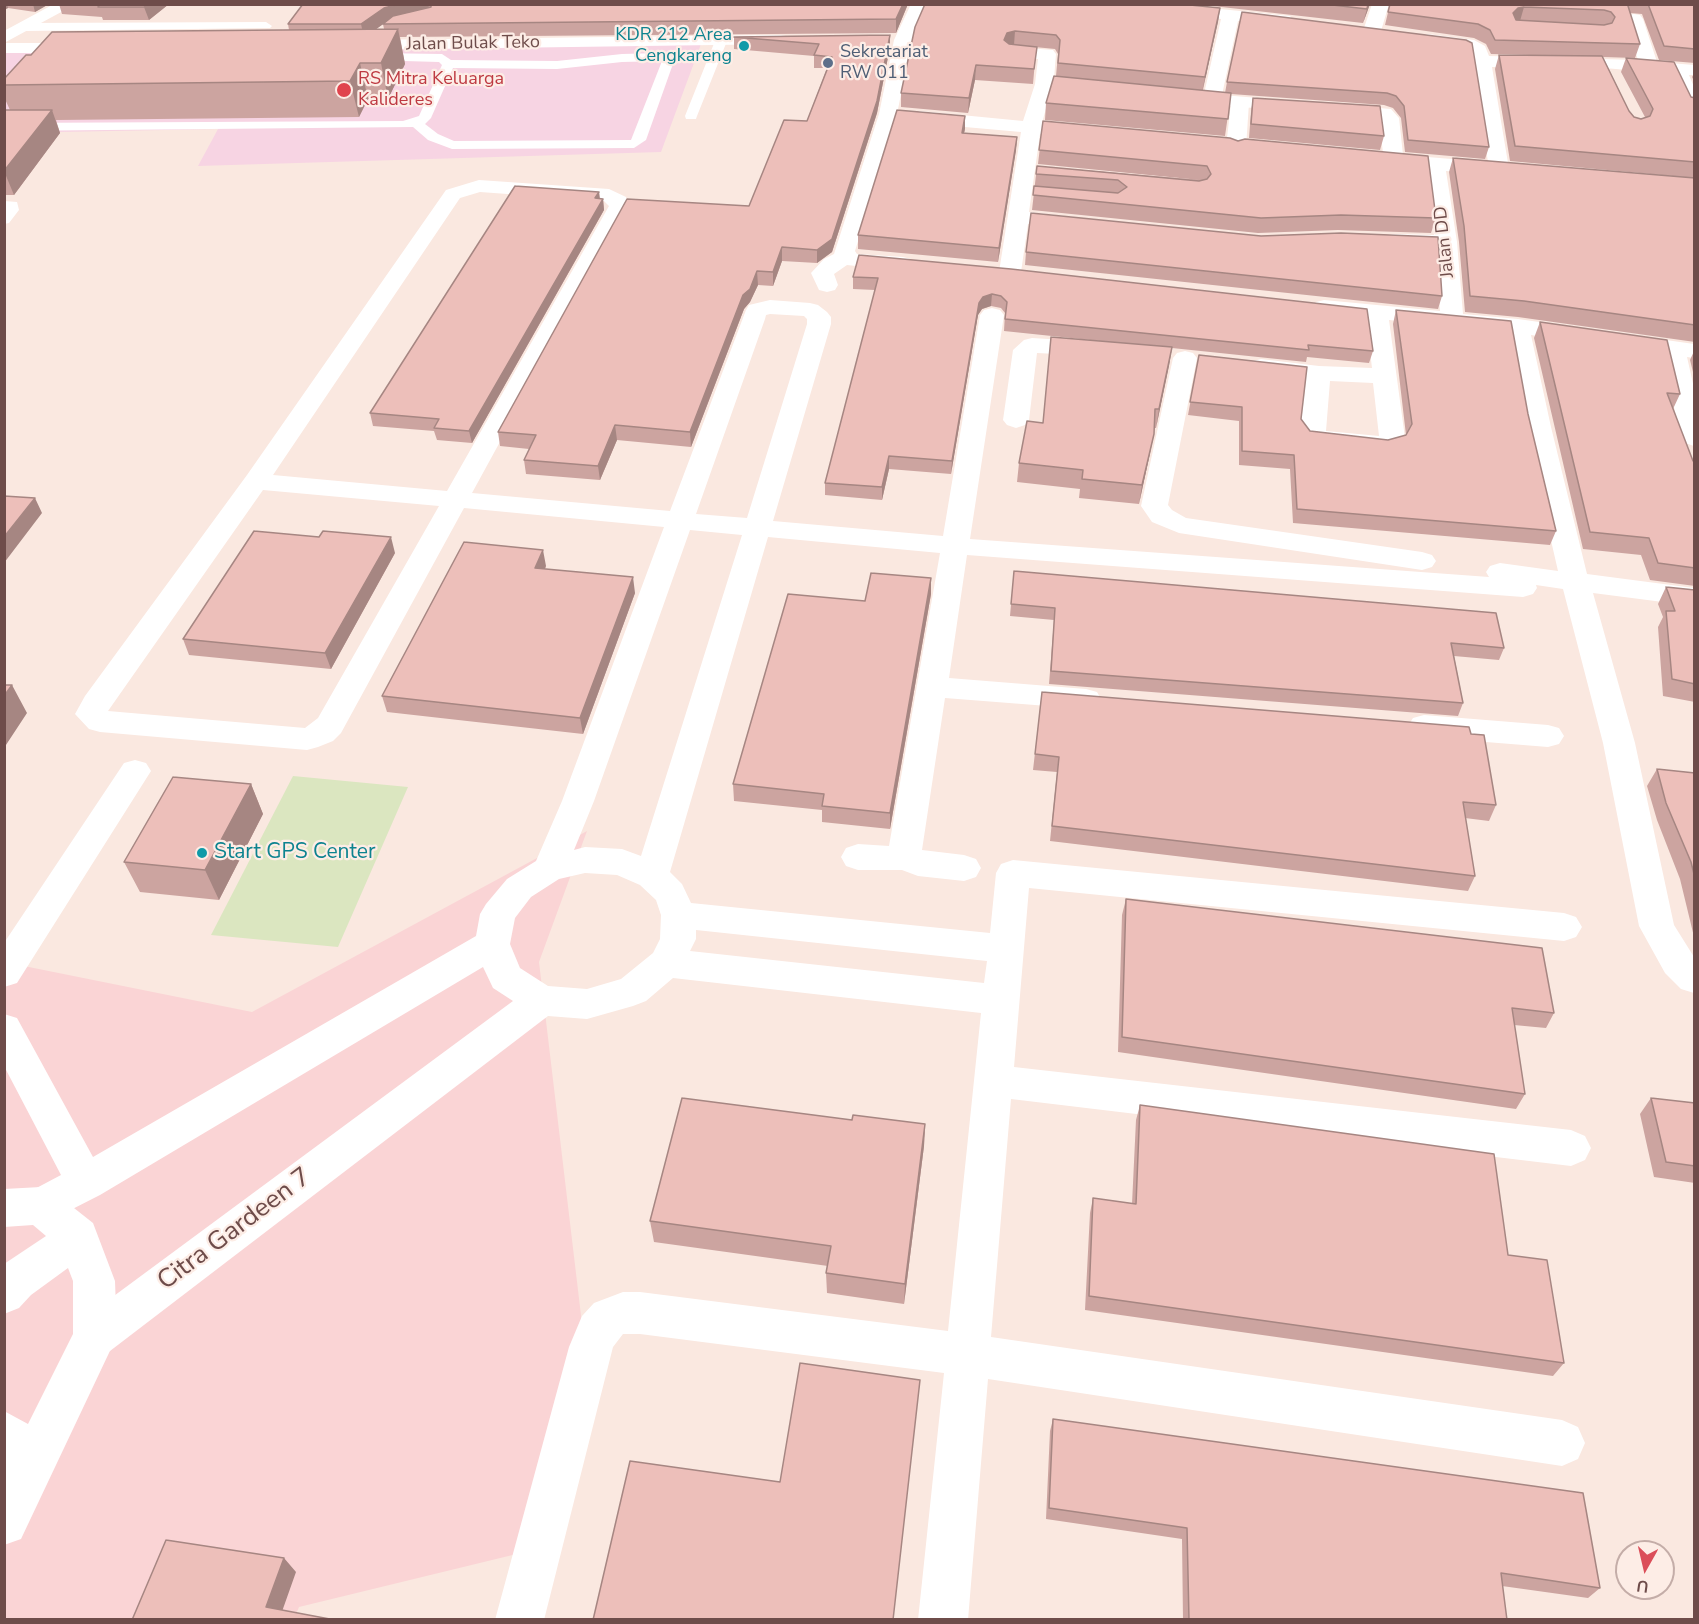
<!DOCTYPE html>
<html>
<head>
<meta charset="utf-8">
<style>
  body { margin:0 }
  #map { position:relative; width:1699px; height:1624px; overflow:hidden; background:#fae8e0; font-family:"Nunito Sans",sans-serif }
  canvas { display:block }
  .frame { position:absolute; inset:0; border:6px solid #6e4c4a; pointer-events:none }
  .north { position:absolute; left:1615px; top:1540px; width:60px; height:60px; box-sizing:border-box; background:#fdede6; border:2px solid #c4ada8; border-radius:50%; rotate:188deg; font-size:16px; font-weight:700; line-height:24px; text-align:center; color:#6e4c4a }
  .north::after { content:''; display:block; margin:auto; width:21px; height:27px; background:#db4e59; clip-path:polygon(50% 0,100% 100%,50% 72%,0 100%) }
</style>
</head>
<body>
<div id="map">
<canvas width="1699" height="1624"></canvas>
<div class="frame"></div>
<div class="north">U</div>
</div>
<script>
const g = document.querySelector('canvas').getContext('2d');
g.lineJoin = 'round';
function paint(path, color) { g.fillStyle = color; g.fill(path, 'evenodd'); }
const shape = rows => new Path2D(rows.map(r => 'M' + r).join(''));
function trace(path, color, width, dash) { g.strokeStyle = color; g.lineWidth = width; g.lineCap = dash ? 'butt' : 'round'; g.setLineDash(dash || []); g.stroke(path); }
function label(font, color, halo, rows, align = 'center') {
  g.font = font + ' "Nunito Sans",sans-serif'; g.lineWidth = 4.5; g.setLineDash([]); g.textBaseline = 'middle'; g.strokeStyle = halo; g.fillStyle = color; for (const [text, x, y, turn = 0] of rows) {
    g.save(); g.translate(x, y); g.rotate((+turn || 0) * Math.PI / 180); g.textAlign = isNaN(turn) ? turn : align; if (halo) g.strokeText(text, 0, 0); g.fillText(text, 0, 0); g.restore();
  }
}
const commercial = shape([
  [587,831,539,962,585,1349,529,1551,299,1607,294,1619,5,1619,4,962,252,1012]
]);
const medical = shape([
  [701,44,661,152,198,166,218,129,5,133,4,51]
]);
const green = shape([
  [293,776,408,787,338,947,211,935]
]);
const service = shape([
  [266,22,272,26,270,28,26,31,20,27,26,23,266,22],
  [721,37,727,41,697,116,696,119,686,119,685,116,715,41,721,37],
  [373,53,442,54,451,60,557,61,622,54,659,53,671,56,674,61,646,140,634,148,452,149,428,140,413,127,4,131,4,123,403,121,419,116,442,65,439,62,369,60,367,57,373,53],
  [662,61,631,140,454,141,438,134,425,124,431,118,453,68,557,69,622,62,662,61],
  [4,201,17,202,19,210,9,223,4,224,4,201]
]);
const pedestrian = shape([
  [1240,97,1247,99,1249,103,1246,147,1243,151,1236,153,1229,151,1226,147,1231,103,1233,99,1240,97]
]);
const minor = shape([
  [911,4,928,4,912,40,897,114,855,251,857,254,903,257,911,259,914,264,911,269,903,271,847,265,834,274,838,285,835,290,827,292,819,290,811,273,824,259,834,254,879,114,894,40,911,4],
  [1102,4,1170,4,1290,16,1293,20,1290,24,1284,25,1238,21,1222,95,1391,109,1399,118,1403,155,1488,162,1471,53,1464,49,1422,43,1419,39,1422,35,1428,34,1474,40,1485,46,1489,56,1638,60,1625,19,1628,15,1634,14,1640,15,1643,19,1657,62,1694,65,1694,75,1689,75,1694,87,1694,112,1687,110,1685,106,1670,74,1605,68,1492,67,1509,169,1506,173,1499,175,1446,171,1457,242,1463,314,1518,319,1694,344,1694,358,1687,357,1694,388,1694,446,1685,443,1681,438,1662,354,1531,335,1551,427,1587,574,1694,588,1694,606,1593,593,1635,743,1674,925,1694,957,1694,993,1681,989,1665,973,1639,926,1603,743,1563,589,1536,585,1537,588,1533,594,1523,597,967,555,949,678,1086,689,1097,692,1101,699,1097,706,1086,709,945,698,922,850,964,855,976,859,981,868,976,877,964,881,918,876,902,870,858,870,846,866,841,857,846,848,858,844,889,846,940,553,768,537,670,872,682,884,691,903,990,933,996,873,1001,864,1013,860,1564,913,1576,917,1582,927,1576,937,1564,941,1029,888,1014,1067,1571,1130,1585,1136,1591,1148,1585,1160,1571,1166,1011,1099,991,1337,1562,1420,1578,1427,1585,1443,1578,1459,1562,1466,988,1379,968,1620,918,1620,944,1373,640,1334,623,1334,613,1347,544,1620,495,1620,569,1347,582,1316,594,1303,623,1292,640,1292,948,1331,981,1013,673,978,646,1001,633,1006,587,1019,548,1016,110,1351,95,1357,80,1351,73,1336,80,1321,513,1001,493,988,483,967,100,1195,41,1225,27,1219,21,1206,27,1193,61,1175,4,1066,4,1014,17,1018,93,1157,476,936,480,914,486,904,507,879,536,861,562,801,664,527,464,508,341,733,333,741,318,747,307,750,100,732,89,729,75,714,85,696,247,475,446,190,479,180,609,189,626,197,629,206,472,493,670,511,746,310,749,305,770,300,810,303,818,305,827,312,831,317,831,324,773,521,943,536,980,315,984,310,992,308,1000,310,1004,315,970,539,1489,577,1486,572,1490,566,1500,563,1558,571,1525,427,1508,332,1389,320,1405,438,1399,447,1384,452,1307,443,1300,433,1306,379,1261,373,1253,371,1249,366,1253,361,1261,359,1319,366,1372,368,1366,318,1316,312,1313,307,1316,302,1324,300,1440,311,1436,248,1394,246,1386,245,1383,240,1386,235,1394,234,1434,235,1426,169,1376,163,1373,159,1376,155,1383,153,1379,118,1179,102,1177,98,1179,94,1204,94,1221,19,1110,9,1102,4],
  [480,192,604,201,609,206,447,491,273,475,460,198,480,192],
  [770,314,804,316,807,319,807,324,747,518,696,514,765,319,766,315,770,314],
  [1330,381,1373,383,1379,436,1326,431,1330,381],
  [263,490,439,506,318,718,305,728,108,711,263,490],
  [690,530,742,535,641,856,622,849,585,847,574,850,594,801,690,530],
  [585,873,617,875,640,885,656,900,661,915,660,939,653,953,621,979,587,989,548,986,520,968,510,944,515,918,531,897,559,879,585,873],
  [696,930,987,961,984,983,690,951,696,939,696,930],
  [1372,4,1389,4,1381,31,1378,35,1372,36,1366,35,1363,31,1372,4],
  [780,35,786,36,789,40,786,44,357,50,351,49,348,45,351,41,357,40,780,35],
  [4,43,81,43,87,44,90,48,87,52,81,53,4,53,4,43],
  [1014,47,1053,50,1056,54,1054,79,1096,83,1103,85,1105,89,1103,93,1096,95,1051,90,1042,123,1087,127,1094,129,1097,133,1094,137,1087,139,1040,134,1029,212,1074,217,1081,219,1085,223,1081,227,1074,229,1028,224,1021,272,1018,277,1010,279,1002,277,999,272,1021,132,920,123,913,121,910,117,913,113,920,111,1023,121,1035,84,1038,59,1008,56,1005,52,1008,48,1014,47],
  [1032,338,1096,342,1104,344,1108,349,1104,354,1096,356,1037,353,1029,420,1025,425,1016,428,1007,425,1003,420,1013,350,1024,340,1032,338],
  [1185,351,1193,353,1197,358,1168,505,1172,510,1186,518,1422,552,1432,555,1436,561,1432,567,1422,570,1179,533,1152,522,1141,506,1173,358,1177,353,1185,351],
  [1424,715,1548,725,1559,728,1564,736,1559,744,1548,747,1424,737,1413,734,1408,726,1413,718,1424,715],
  [135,760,146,763,151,771,17,983,4,987,4,943,124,763,135,760]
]);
const secondary = shape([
  [54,4,76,4,4,43,4,31,54,4],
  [41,1187,55,1193,93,1223,115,1281,117,1336,21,1539,4,1545,4,1411,28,1424,73,1334,73,1281,68,1268,31,1295,19,1308,4,1314,4,1264,46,1236,33,1225,4,1227,4,1189,41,1187]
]);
const wall = shape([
  [4,4,49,4,35,12,8,8,4,10],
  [59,4,169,4,149,20,103,20,102,17,62,14],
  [303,4,908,4,896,33,400,37,405,64,388,99,368,99,359,117,56,120,60,133,14,195,4,195,4,110,10,110,4,97,4,79,289,30,288,24],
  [383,24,384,29,376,29],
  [925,4,1220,8,1203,90,1225,93,1227,82,1466,40,1489,147,1485,159,1405,152,1401,118,1393,108,1384,105,1231,94,1225,136,1045,120,1046,103,1056,76,1058,54,1055,49,1014,45,1035,61,1033,84,975,80,968,113,901,107,901,93],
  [1195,4,1370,4,1363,23],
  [1390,4,1695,4,1695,63,1659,60,1642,14,1630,13,1640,44,1635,58,1603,57,1629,111,1634,117,1641,119,1645,117,1621,72,1626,58,1691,97,1695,98,1695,342,1518,317,1465,312,1459,242,1449,172,1453,158,1694,178,1510,161,1495,69,1499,55,1571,56,1491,54,1486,44,1474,38,1385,25],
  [890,35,890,47,877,113,832,252,817,263,782,261,773,286,758,285,750,302,744,309,691,447,617,440,600,480,526,474,524,460,529,449,500,446,498,432,749,206,807,121,827,68,814,68,814,56,734,49,734,37],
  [1695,72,1695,83,1692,77],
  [1253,98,1384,136,1380,150,1249,138,1251,112],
  [1043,121,1436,218,1431,233,1338,230,1258,233,1032,210,1037,166,1200,180,1038,164],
  [965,129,964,133,1017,137,1016,150,998,262,858,249,858,235],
  [599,192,600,199,603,199,604,210,472,443,437,440,434,431,373,426,370,413],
  [1026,252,1442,296,1438,309,1025,265],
  [859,255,1373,351,1369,363,1307,357,1306,362,1172,348,1156,428,1154,428,1150,453,1139,504,1079,498,1080,489,1017,482,1019,463,1043,423,1119,343,1004,331,1005,313,1001,308,991,306,982,309,978,315,951,474,889,469,882,500,825,495,825,483,875,290,853,289,853,277],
  [1396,310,1528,414,1556,531,1550,545,1293,523,1290,469,1239,465,1239,421,1188,415,1199,355,1301,419,1310,431,1388,440,1406,435,1393,324],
  [1540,322,1680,394,1673,409,1693,461,1695,461,1695,586,1650,580,1641,555,1583,549,1534,338],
  [1695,349,1695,380,1690,360],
  [395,553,331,669,189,655,183,639],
  [546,566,545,569,635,593,583,734,387,712,382,696],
  [1014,571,1504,648,1499,660,1454,656,1463,703,1458,716,1049,684,1054,620,1010,616],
  [931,578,931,594,890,829,822,822,822,810,734,801,733,784,865,601],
  [1666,587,1695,590,1695,702,1663,696,1658,627,1663,617,1658,604],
  [1042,692,1471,734,1496,805,1489,821,1465,818,1475,876,1468,891,1050,841,1057,772,1033,770],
  [1657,769,1695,773,1695,941,1680,879,1657,820,1647,786],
  [251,784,263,814,219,900,140,892,124,862],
  [1126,899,1554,1013,1546,1028,1514,1025,1525,1094,1516,1109,1118,1052,1122,915],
  [1651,1098,1695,1103,1695,1183,1654,1177,1640,1114],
  [1140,1105,1508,1255,1564,1363,1553,1376,1085,1310,1090,1213,1093,1198,1132,1204,1136,1120],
  [852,1120,925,1124,924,1146,904,1304,827,1293,826,1273,828,1266,654,1242,650,1221],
  [1053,1419,1600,1588,1588,1598,1502,1586,1507,1620,1183,1620,1182,1539,1046,1519,1050,1431]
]);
const shadedWall = shape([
  [4,4,7,4,8,8,4,10],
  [33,4,49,4,35,12],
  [147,4,169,4,149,20,144,7],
  [399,4,428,4,430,11,386,22,364,38,361,24,384,8],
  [903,4,908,4,896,33,896,19],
  [1368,4,1370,4,1363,23,1367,9],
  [1524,7,1520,21,1514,22,1513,13,1518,8],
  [1220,8,1218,22,1202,92,1205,77],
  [398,29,405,64,388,99,381,63],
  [1015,31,1014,45,1006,47,1004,40,1007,33],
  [890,35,890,47,877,113,832,252,817,263,817,250],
  [360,63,368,99,359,117,350,81],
  [976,65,975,80,968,113,969,98],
  [52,110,60,133,14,195,4,171],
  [965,116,965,129,961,146,962,133],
  [1017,137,1016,150,998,262,999,248],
  [599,192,600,203,603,199,604,210,472,443,469,431],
  [782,247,782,261,773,286,773,272],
  [757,271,758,285,750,302,744,309,691,447,690,432,743,295],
  [992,294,991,306,982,309,978,315,951,474,952,461,979,303,983,297],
  [1172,347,1169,366,1156,428,1159,409],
  [615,425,617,440,600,480,598,466],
  [1154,434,1150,453,1139,504,1142,485],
  [889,456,889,469,882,500,882,487],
  [35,498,42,513,4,563,4,537],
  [391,537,395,553,331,669,325,653],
  [543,550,546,566,538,584,535,568],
  [633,577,635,593,583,734,580,718],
  [931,578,931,594,890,829,890,813],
  [12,685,27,713,4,748,4,696],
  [251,784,263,814,219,900,205,870],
  [925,1124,924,1146,904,1304,905,1284],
  [284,1558,296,1572,279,1620,266,1607]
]);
const building = shape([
  [100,4,147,4,144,7,98,7,100,4],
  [303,4,399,4,384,8,361,24,288,24,303,4],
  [431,4,903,4,896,19,383,24,393,16,431,7,431,4],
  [925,4,1180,4,1220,8,1205,77,1058,63,1060,40,1056,35,1015,31,1007,33,1004,40,1009,44,1037,47,1034,69,976,65,969,98,901,93,915,27,925,4],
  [1324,4,1368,4,1367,9,1324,4],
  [1390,4,1629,4,1628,6,1640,44,1495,40,1490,30,1478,24,1388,12,1390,4],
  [1524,7,1604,10,1611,12,1615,17,1612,23,1604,25,1516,20,1513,13,1518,8,1524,7],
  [1648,4,1695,4,1695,49,1664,46,1648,4],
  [1242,12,1466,40,1472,43,1489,147,1408,140,1404,106,1396,96,1387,93,1227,82,1242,12],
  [398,29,381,63,360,63,350,81,4,85,4,79,26,55,31,55,52,32,398,29],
  [890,35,877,101,832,239,817,250,782,247,773,272,757,271,750,289,743,295,690,432,615,425,598,466,524,460,536,435,498,432,627,199,749,206,784,120,807,121,832,57,814,55,819,44,734,37,890,35],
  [1499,55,1602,56,1629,111,1634,117,1641,119,1650,116,1653,109,1626,58,1674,62,1691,97,1695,98,1695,162,1515,146,1499,55],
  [1054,76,1231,93,1228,119,1046,103,1054,76],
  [1253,98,1380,106,1384,136,1251,124,1253,98],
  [4,110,52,110,4,171,4,110],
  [897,110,965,116,962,133,1017,137,999,248,858,235,897,110],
  [1043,121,1230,138,1238,141,1245,139,1428,156,1436,218,1341,215,1261,218,1033,195,1034,186,1118,193,1127,187,1118,180,1036,174,1037,166,1199,181,1207,179,1211,174,1207,166,1039,150,1043,121],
  [1453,158,1695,178,1695,325,1524,301,1470,296,1464,226,1453,158],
  [515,186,599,192,595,198,603,199,469,431,434,428,439,419,370,413,515,186],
  [1031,213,1261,236,1341,233,1438,237,1442,296,1026,252,1031,213],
  [859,255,1011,269,1367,309,1373,351,1308,345,1309,350,1005,319,1007,302,1001,296,992,294,983,297,979,303,952,461,889,456,882,487,825,483,878,278,853,277,859,255],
  [1396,310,1511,321,1528,414,1556,531,1297,509,1294,455,1242,451,1242,407,1190,402,1199,355,1307,367,1301,419,1310,431,1388,440,1406,435,1412,424,1396,310],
  [1540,322,1667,340,1680,394,1667,393,1693,461,1695,461,1695,568,1658,563,1649,538,1590,532,1540,322],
  [1051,337,1172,347,1159,409,1155,409,1154,434,1142,485,1082,479,1083,470,1019,463,1027,421,1043,423,1051,337],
  [4,496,35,498,4,537,4,496],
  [254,531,319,537,323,531,391,537,325,653,183,639,254,531],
  [464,542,543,550,535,568,633,577,580,718,382,696,464,542],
  [1014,571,1496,613,1504,648,1451,643,1463,703,1051,671,1055,608,1011,604,1014,571],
  [871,573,931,578,890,813,822,806,824,794,733,784,788,594,865,601,871,573],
  [1666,587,1695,590,1695,684,1672,679,1666,611,1675,611,1666,587],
  [4,685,12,685,4,696,4,685],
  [1042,692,1469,727,1471,734,1484,735,1496,805,1463,802,1475,876,1052,826,1059,757,1035,754,1042,692],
  [1657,769,1695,773,1695,878,1691,862,1666,803,1657,769],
  [173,777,251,784,205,870,124,862,173,777],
  [1126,899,1542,948,1554,1013,1512,1008,1525,1094,1122,1037,1126,899],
  [682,1098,852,1120,853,1115,925,1124,905,1284,826,1273,831,1246,650,1221,682,1098],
  [1651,1098,1695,1103,1695,1166,1666,1162,1651,1098],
  [1140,1105,1494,1154,1508,1255,1547,1260,1564,1363,1089,1296,1093,1198,1136,1204,1140,1105],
  [800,1363,920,1380,893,1620,593,1620,630,1461,780,1482,800,1363],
  [1053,1419,1583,1493,1600,1588,1501,1573,1507,1620,1189,1620,1187,1528,1049,1508,1053,1419],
  [166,1540,284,1558,266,1607,335,1620,132,1620,166,1540]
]);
const markers = [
  [744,46,6,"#0f9aa8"],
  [828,63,6,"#5c6f8a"],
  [344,90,8,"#e0444e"],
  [202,853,6,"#0f9aa8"]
];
const farCulturenames = [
  ["KDR 212 Area",732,36],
  ["Cengkareng",732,57]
];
const farStreetnames = [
  ["Jalan Bulak Teko",473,44,-1],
  ["Jalan DD",1445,242,-96]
];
const farServicenames = [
  ["Sekretariat",840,53],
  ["RW 011",840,74]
];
const farHealthnames = [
  ["RS Mitra Keluarga",358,80],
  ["Kalideres",358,101]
];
const cultureNames = [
  ["Start GPS Center",214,853]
];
const nearStreetnames = [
  ["Citra Gardeen 7",235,1230,-37]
];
paint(commercial, '#fad4d5');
paint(medical, '#f7d4e3');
paint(green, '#dbe6c0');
paint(service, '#fff');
paint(pedestrian, '#fff');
paint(minor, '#fff');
paint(secondary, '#fff');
paint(wall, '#cca4a0');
paint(shadedWall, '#a68682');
paint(building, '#edbfba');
trace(building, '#a68682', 1.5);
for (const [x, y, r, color] of markers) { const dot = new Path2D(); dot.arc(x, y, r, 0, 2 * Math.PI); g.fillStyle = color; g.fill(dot); trace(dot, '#fdede6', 2); }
label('18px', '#0d838f', '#fdede6', farCulturenames, 'right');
label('18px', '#6e4c4a', '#fdede6', farStreetnames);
label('18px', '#4e5e75', '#fdede6', farServicenames, 'left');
label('18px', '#be3a42', '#fdede6', farHealthnames, 'left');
label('21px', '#0d838f', '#fdede6', cultureNames, 'left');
label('26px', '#6e4c4a', '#fdede6', nearStreetnames);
</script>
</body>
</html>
